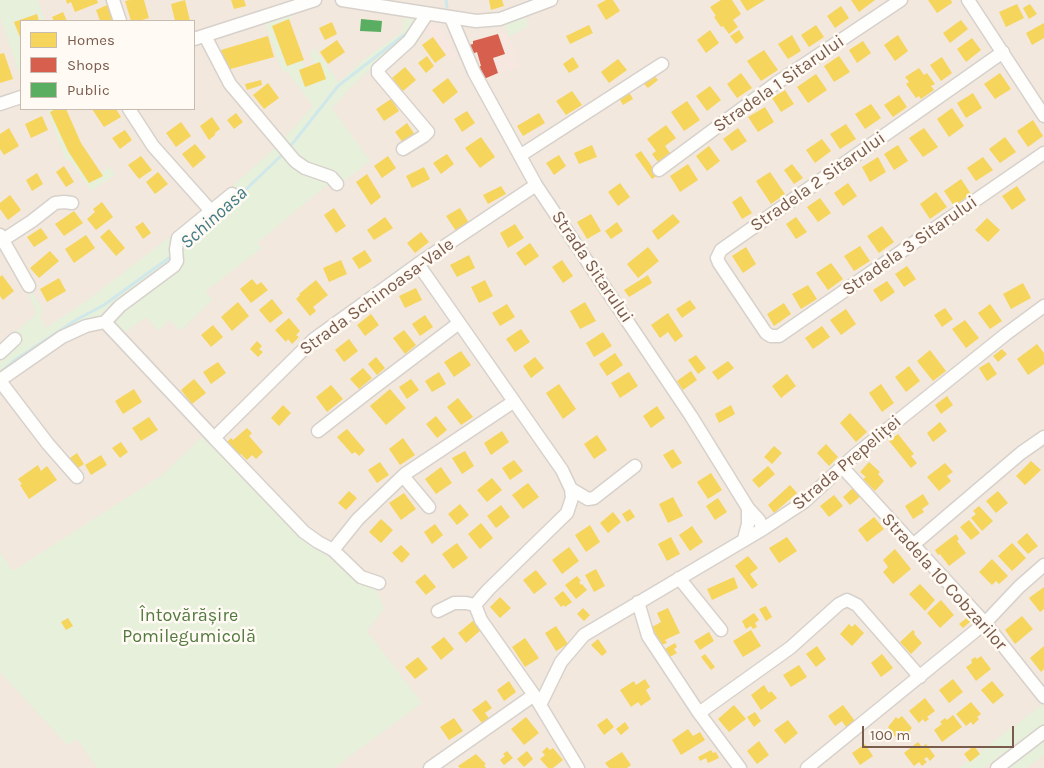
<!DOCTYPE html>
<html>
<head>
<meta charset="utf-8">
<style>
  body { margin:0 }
  #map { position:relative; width:1044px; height:768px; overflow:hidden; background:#f9f5f0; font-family:Karla,sans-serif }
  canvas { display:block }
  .legend { position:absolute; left:20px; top:20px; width:175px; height:90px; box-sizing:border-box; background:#fffaf3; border:1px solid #cabbb1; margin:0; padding:6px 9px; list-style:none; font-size:15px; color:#7a5c4d }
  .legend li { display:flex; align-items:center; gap:10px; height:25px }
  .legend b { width:25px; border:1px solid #cabbb1 }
  .scale { position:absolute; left:862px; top:726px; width:152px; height:22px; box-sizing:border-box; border:2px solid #7a5c4d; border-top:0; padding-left:6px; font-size:15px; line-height:18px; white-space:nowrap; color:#7a5c4d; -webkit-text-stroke:4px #fffaf3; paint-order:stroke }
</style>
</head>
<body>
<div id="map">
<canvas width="1044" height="768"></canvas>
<ul class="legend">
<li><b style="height:14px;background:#f6d55c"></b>Homes</li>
<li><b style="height:14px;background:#d6604d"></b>Shops</li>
<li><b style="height:14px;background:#5aae61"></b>Public</li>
</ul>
<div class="scale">100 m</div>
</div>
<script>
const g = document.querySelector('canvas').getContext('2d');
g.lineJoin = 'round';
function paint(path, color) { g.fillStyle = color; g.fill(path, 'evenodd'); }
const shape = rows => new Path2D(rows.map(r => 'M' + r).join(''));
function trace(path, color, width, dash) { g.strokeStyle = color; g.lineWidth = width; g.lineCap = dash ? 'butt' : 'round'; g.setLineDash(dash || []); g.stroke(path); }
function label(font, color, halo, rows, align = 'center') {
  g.font = font + ' Karla,sans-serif'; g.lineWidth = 5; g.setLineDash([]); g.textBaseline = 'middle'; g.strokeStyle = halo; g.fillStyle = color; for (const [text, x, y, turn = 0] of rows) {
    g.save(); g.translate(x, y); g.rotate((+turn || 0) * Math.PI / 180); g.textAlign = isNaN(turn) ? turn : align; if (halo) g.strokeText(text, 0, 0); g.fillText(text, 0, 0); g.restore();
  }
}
const residential = shape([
  [0,0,1044,0,1044,768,0,768],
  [21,21,194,21,194,109,21,109]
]);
const commercial = shape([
  [429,22,443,29,444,34,457,55,450,60,433,37,424,30],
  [506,32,520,66,484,80,469,45,473,44,473,41]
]);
const green = shape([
  [0,0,38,0,45,21,39,21,36,14,14,22,21,41,21,78,2,23,0,15],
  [292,15,292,18,272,26,287,66,302,60,305,67,299,70,305,87,326,79,320,62,314,64,310,53,321,45,322,46,316,50,339,82,363,60,402,32,403,18,418,20,406,37,353,85,332,108,370,161,337,187,332,181,257,243,262,248,206,291,212,300,180,331,170,320,158,331,146,317,123,334,107,315,0,376,0,361,24,340,16,332,37,313,29,296,31,290,43,310,40,317,46,328,89,299,211,205,277,146,313,106,287,71,283,73,265,24],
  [523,17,526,18,528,26,509,37,504,23],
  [47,109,56,109,50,112,68,151,89,183,102,176,101,173,109,167,116,174,91,191,69,159,66,161],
  [202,437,306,540,358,578,376,589,384,609,367,631,422,703,334,768,97,768,77,739,67,745,0,672,0,552,13,571,162,475],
  [1043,704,1044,723,984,768,959,768],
  [1044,738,1044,755,1027,768,1003,768]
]);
const homes = shape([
  [66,0,97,0,98,3,75,12,71,2,67,4],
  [130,0,144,0,149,18,139,21,131,21,125,1],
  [185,0,190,21,175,21,171,4],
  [231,0,244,0,246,6,234,9],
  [489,0,502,0,504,6,491,10],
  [606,0,613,0,620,11,606,20,597,5],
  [721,0,732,0,741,14,733,20,738,27,729,34,723,26,721,27,714,17,716,16,710,7],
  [740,0,765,0,747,11],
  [851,0,875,0,859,12],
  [928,0,951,0,952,3,937,13],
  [1017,4,1024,18,1006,27,999,12],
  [1030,4,1037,14,1029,19,1023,8],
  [107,5,113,21,100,21,96,10],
  [841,6,849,18,835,28,827,16],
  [63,12,67,21,54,21,52,17],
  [37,14,39,21,21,21,21,37,20,37,14,22],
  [289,19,304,60,287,66,272,26],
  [961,20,968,29,950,43,943,33],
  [332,22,337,34,325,40,319,28],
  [1044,23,1044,38,1032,45,1026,33],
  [589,25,593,33,570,44,566,36],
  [816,25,824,37,809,47,801,35],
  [710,30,719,43,706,53,697,40],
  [739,30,744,38,736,44,730,36],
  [792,35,801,51,788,59,778,44],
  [898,35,908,51,895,61,884,45],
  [268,36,274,57,227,70,221,50],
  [433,37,446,55,435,63,422,45],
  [972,38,981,50,966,62,957,49],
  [337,40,345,52,328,64,320,52],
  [863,41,871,53,857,63,849,50],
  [764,50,778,70,761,81,747,61],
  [4,53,13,79,0,83,0,54],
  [427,56,434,66,426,73,418,63],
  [839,56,850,72,834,82,824,66],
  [573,57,579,67,569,73,563,64],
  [942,57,952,73,941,81,930,65],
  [618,59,627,70,609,83,601,72],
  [320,62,326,79,305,87,299,70],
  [405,67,416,80,403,91,392,78],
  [919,68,924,75,927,73,935,84,931,86,934,90,921,99,919,96,916,98,906,84,909,82,905,77],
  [741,73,752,88,737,98,727,84],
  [1000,73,1011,89,995,99,984,84],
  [653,74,658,80,648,88,643,83],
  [816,74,827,90,808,103,797,87],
  [448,78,458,92,443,104,432,90],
  [261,80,262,85,247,90,245,84],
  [268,83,279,98,264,109,253,95],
  [710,86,721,100,707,111,696,96],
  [785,90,794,104,781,112,772,98],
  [572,91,582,105,566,115,556,101],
  [629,92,633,99,623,105,619,98],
  [973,93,982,108,966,118,957,103],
  [899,95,907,107,893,117,884,105],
  [391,99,399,111,384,121,376,109],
  [687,101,700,120,684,131,671,112],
  [871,104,881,118,865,129,855,114],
  [765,107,774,122,758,132,748,117],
  [952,108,964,126,949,137,937,119],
  [56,109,66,109,81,143,103,176,89,183,68,151,50,112],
  [92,109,116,109,121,117,104,127],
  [467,111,475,123,462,132,454,119],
  [236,113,243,122,234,129,227,120],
  [539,113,545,123,523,136,517,126],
  [42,116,48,130,31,138,25,124],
  [212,117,220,129,215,133,215,135,209,140,200,126],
  [1033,120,1043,136,1028,147,1017,131],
  [181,122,191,136,176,147,166,133],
  [407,123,415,135,403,143,395,132],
  [846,124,856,139,840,149,830,134],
  [666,125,676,138,665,146,670,153,658,162,652,154,656,151,647,139],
  [9,128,19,146,4,155,0,149,0,134],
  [738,128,747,141,732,151,723,139],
  [924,128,938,147,923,157,909,138],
  [125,130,132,140,120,149,112,138],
  [481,137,495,157,480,168,465,148],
  [1005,137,1016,152,1000,163,989,149],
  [822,139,831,151,815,163,806,150],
  [195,144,206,157,193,168,182,154],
  [592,145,597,157,579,164,574,153],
  [898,145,908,161,894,170,884,154],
  [709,146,720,161,707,171,696,156],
  [641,151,658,175,652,179,635,155],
  [447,154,454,164,441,174,433,163],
  [559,155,566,166,554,175,546,163],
  [141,156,152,170,139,179,128,165],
  [388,156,396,168,382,178,374,166],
  [878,157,886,172,870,182,862,167],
  [983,157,993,170,976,181,967,168],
  [688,164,698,180,680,192,670,176],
  [792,164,803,178,794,184,784,170],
  [64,166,74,182,66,187,56,172],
  [424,167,430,179,412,188,406,176],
  [158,172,168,184,155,194,146,182],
  [770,172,785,194,771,204,756,181],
  [37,173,43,184,32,191,26,180],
  [367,174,381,197,371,205,356,182],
  [961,179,971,194,954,206,944,191],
  [620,183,630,197,618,206,608,192],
  [848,183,857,196,843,206,834,193],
  [501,186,506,194,488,204,483,195],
  [1017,186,1026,200,1012,210,1002,196],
  [936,192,947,207,930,219,920,204],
  [10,195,21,210,8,220,0,209,0,203],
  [741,196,752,213,742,219,732,202],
  [820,198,831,213,818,222,807,207],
  [102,202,113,217,96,230,87,219,95,212,93,209],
  [334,208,346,226,336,233,324,215],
  [460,208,469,223,456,231,446,216],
  [74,211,83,223,64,236,55,224],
  [591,214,601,231,587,239,577,222],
  [673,214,680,222,658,240,652,231],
  [385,217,393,228,374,240,367,230],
  [796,217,807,232,796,239,786,224],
  [987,218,1000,230,988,242,975,230],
  [143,222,151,233,143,239,135,227],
  [617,222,623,231,611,239,605,231],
  [515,224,524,238,508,248,500,233],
  [882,226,894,242,879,253,867,236],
  [41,228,48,238,34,247,27,237],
  [109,229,125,248,116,256,100,237],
  [421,232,429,242,415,253,407,243],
  [86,235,95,248,74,263,65,249],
  [530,243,539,256,525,266,516,253],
  [860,246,870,261,854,271,844,256],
  [648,247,659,261,638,278,627,264],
  [746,247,756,264,743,273,732,256],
  [365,250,372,261,359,269,352,258],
  [50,251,59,261,39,278,30,268],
  [469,255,475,268,457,277,450,265],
  [341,260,347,274,329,282,323,268],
  [562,260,573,276,563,283,552,267],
  [831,263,843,279,828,290,816,273],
  [907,266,916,279,904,287,895,274],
  [2,275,14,291,3,300,0,296,0,277],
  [648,275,652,283,629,297,624,290],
  [59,278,66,291,47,302,40,289],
  [252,279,257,285,261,282,268,290,251,303,240,289],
  [316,280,328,295,313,307,316,311,310,316,296,299,300,295,299,294],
  [485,280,493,296,479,303,471,287],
  [887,281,895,292,881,302,873,290],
  [1023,283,1031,298,1011,309,1003,294],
  [808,285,817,299,801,309,792,294],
  [416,288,422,300,405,308,399,296],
  [272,299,283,313,270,323,259,310],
  [690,300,696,308,682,318,676,309],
  [238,302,249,316,232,331,221,317],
  [585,302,596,321,580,329,570,311],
  [784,303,791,314,774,326,767,314],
  [507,304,515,317,500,326,492,313],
  [990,304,1002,321,990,329,978,313],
  [945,308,953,319,942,327,934,315],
  [846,309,856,324,841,335,830,320],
  [668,313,683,336,675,342,668,332,660,338,651,325],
  [371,314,379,325,365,336,357,325],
  [425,315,433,327,420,336,412,324],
  [289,318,300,331,296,335,299,337,292,344,288,339,286,342,275,330],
  [965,320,979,338,966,348,952,329],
  [213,325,223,337,211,347,201,335],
  [822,326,830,337,813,349,805,338],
  [521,329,530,342,515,352,506,339],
  [404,330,416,345,405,354,393,338],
  [603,332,612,346,594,357,586,343],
  [349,339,358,351,344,362,335,350],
  [257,341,262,346,259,349,263,352,258,357,250,349],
  [1037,344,1044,353,1044,364,1028,375,1017,359],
  [1002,349,1007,354,998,362,993,356],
  [930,350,946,371,933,381,917,361],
  [461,351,471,365,454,377,444,362],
  [615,353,623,365,607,376,599,364],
  [696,355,706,368,698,374,688,360],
  [376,357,385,368,377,375,368,364],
  [535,357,544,368,531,378,523,366],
  [728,361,734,368,718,380,712,372],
  [218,362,226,373,211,384,203,372],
  [989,362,997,374,987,381,979,368],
  [909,366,920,381,906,392,895,377],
  [363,368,372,378,359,389,350,379],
  [691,371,697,380,683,390,677,381],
  [439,372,446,384,432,392,425,381],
  [629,372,638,386,620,398,611,383],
  [787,374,796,386,781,398,772,386],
  [194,379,206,393,192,404,181,390],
  [411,379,419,390,407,399,399,387],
  [559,384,576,409,563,419,546,393],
  [881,384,894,403,882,412,869,393],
  [331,385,343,399,327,412,316,397],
  [134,389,142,402,123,414,115,401],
  [390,389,406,408,386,425,370,406],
  [947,396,953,405,941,414,935,405],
  [458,398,473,417,461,425,447,407],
  [283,405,291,413,279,426,271,418],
  [731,405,735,414,719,423,715,414],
  [657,406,665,418,651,428,643,416],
  [850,413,867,432,856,442,840,423],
  [436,416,447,430,437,438,426,424],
  [149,417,158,430,141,441,132,428],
  [940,422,947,431,933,442,927,433],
  [247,428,252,433,249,436,263,452,256,459,252,455,247,460,241,454,239,456,227,442,231,438,233,440],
  [347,429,365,450,359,456,355,452,352,454,337,437],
  [502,431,509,442,491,455,484,443],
  [898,434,914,454,911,456,917,463,911,468,889,441],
  [597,435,607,450,594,459,584,444],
  [403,438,415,455,400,465,389,449],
  [121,442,128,452,120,458,112,448],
  [826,444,838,457,829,466,817,453],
  [774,446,782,453,772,464,764,457],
  [673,449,682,463,672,469,663,455],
  [465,451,474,466,462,474,452,458],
  [77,453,84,464,75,470,67,460],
  [101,455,107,465,91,475,85,465],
  [514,460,523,471,510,480,502,468],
  [1031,461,1041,470,1025,485,1016,476],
  [380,462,389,475,377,483,368,470],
  [869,462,880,472,878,474,884,481,875,491,863,479,866,477,860,472],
  [945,463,953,472,947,476,951,481,939,491,927,477],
  [38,465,41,471,47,466,57,480,29,499,20,485,22,484,18,479],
  [768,466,775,474,759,488,752,480],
  [441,467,452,483,436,494,425,479],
  [711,473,722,490,708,499,697,482],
  [492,478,502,490,487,502,477,490],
  [528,483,539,497,523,509,512,495],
  [790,485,797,493,774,513,768,505],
  [854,487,861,496,850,505,843,497],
  [349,491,357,498,346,510,338,503],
  [998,491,1008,503,996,513,986,501],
  [404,493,416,509,401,520,389,503],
  [923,494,929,504,922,509,924,512,913,519,905,506],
  [834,495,843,506,829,517,820,506],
  [673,497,683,516,668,523,659,504],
  [718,498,727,512,715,520,706,506],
  [460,504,469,515,457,525,448,514],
  [501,505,510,517,496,528,487,516],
  [979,506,993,521,982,531,971,518,976,514,973,511],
  [630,509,635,517,627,522,622,514],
  [613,512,621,522,608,533,600,523],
  [874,517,884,529,867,542,858,530],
  [381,519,393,530,381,543,369,532],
  [969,520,980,533,971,540,960,527],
  [481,523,493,538,480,549,468,534],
  [435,524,443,535,432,544,424,532],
  [590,525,600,542,586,552,575,535],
  [692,526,703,542,690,551,679,535],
  [1027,533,1038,546,1028,554,1017,542],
  [956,534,959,539,957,541,966,553,949,566,940,554,938,555,935,550],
  [671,537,680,554,667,561,658,544],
  [787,537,797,551,779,563,769,548],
  [457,543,468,558,453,569,442,554],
  [1012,543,1026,558,1012,571,998,556],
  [401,545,410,554,402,563,392,553],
  [569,547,579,561,562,574,552,560],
  [895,549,911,569,893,584,883,572,888,567,883,560],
  [748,556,758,568,750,574,758,585,752,589,735,566],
  [992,559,1008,576,999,584,996,581,992,585,979,572],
  [596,569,605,586,594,592,585,575],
  [536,570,547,584,534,594,523,580],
  [425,574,436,587,426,595,415,582],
  [577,576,581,581,579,582,581,585,582,584,587,590,576,599,565,585],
  [734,577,738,588,712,600,707,589],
  [920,584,935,600,925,611,909,594],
  [1044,587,1044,609,1040,612,1029,598],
  [563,591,572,602,565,607,564,605,561,607,554,598],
  [500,597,511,608,500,618,490,607],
  [941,600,954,615,940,628,927,613],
  [766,606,772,617,766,621,759,609],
  [583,608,590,615,584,621,577,614],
  [668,608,680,633,665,640,667,643,661,645,652,627,661,622,657,613],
  [754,613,759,620,755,623,757,627,753,629,751,626,746,629,742,621],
  [969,616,972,620,963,628,959,624],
  [1022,616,1033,629,1015,644,1005,630],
  [68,618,73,626,66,630,61,622],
  [474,620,481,630,466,643,458,633],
  [849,624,852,627,855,624,864,633,852,646,840,634],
  [556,626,568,644,556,651,545,633],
  [751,630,761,646,743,657,733,641],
  [913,630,915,632,914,634,922,643,911,654,900,642],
  [709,632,714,641,700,650,694,641],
  [444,637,454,649,441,660,431,647],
  [525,638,539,658,525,667,512,647],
  [598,639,607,652,602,656,591,645],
  [675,643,677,647,674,649,677,653,668,658,663,650],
  [817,646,826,659,816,667,806,654],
  [1044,646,1044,669,1041,672,1030,658],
  [705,654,715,667,711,670,701,657],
  [882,654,893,668,881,677,871,663],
  [981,656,991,669,976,681,966,667,972,663,971,660,975,657,977,659],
  [418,657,428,669,415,679,405,667],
  [799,665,807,677,791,687,783,675],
  [645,679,650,687,646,690,651,699,641,706,638,702,631,707,620,690,634,681,636,685],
  [953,679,963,692,949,703,939,690],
  [509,681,516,692,504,701,497,690],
  [992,681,1004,695,993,704,981,690],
  [764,685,769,693,771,691,777,698,761,710,751,695],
  [925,698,935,711,927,717,929,719,925,722,923,719,919,723,909,711],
  [486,700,492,708,485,713,491,721,484,726,472,710],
  [971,702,981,714,977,717,979,719,973,725,971,722,966,726,956,714],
  [734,705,746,719,729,732,718,719],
  [843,705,855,721,846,727,842,721,835,726,828,716],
  [755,712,761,721,754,727,747,717],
  [953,715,962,727,942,742,934,730,942,724,940,722,945,718,947,720],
  [902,716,912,728,909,731,911,733,903,740,900,737,897,739,888,727,896,717,898,719],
  [526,717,539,733,524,745,511,729],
  [454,718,463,731,449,740,440,727],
  [607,718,614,727,604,735,597,725],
  [788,720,798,733,785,744,774,730],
  [625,722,629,728,621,735,616,729],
  [688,729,693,736,700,732,705,740,681,755,672,740],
  [759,741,769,755,757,764,747,751],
  [918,742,922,747,926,744,935,756,930,761,927,757,924,759,927,762,922,766,919,762,914,766,904,753],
  [865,744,873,756,860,765,852,753],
  [974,746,980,754,970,762,964,754],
  [547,747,550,750,553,748,563,760,553,768,548,768,540,759,545,755,542,752],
  [711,750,713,753,716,752,719,758,708,763,706,758,700,761,698,757],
  [507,751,513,758,504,765,500,760,505,756,503,754],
  [527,751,533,759,524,767,517,759],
  [622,752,631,765,627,768,609,768,605,763],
  [476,754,486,764,484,765,486,768,460,768,458,766]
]);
const shops = shape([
  [498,34,505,54,493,58,498,73,484,79,478,67,481,66,477,52,472,54,469,45,473,44,473,41]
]);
const public = shape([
  [361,19,382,21,381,32,360,31]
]);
const stream = shape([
  [446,0,447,7],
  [289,148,338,86,404,35],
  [180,250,193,240,285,152],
  [2,371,15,360,76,320,104,305,173,255]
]);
const minor = shape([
  [113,0,120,21],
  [342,0,476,21,500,19,551,0],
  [968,0,1044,116],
  [451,18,474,72,536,185,691,416,748,508,759,520,763,529],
  [205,36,230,84,295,161,305,168,331,177,337,184],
  [194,39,315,0],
  [1003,52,721,250,717,258,719,263,766,333,771,336,779,336,1044,153],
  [0,104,21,97],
  [129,109,153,146,211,211],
  [403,149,424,136,428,132,378,73,378,69,409,41,427,14],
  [521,155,662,64],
  [659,170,775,84,901,0],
  [0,235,29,286],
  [3,240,32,221,55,203,64,202,72,203],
  [418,264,562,470,571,489,572,498,567,513,488,590,475,605],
  [105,322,214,438,314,339,418,264,536,185],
  [0,353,15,339],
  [0,380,62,337,86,326,105,322,120,306,174,266,177,261,176,249,178,238,232,194],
  [0,381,48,444,77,477],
  [318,431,368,392,459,323],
  [214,438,304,532,318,542,333,550,361,577,379,583],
  [843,468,985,623,1044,697],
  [403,476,429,507],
  [571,489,588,499,594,498,635,466],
  [744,539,748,524,748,508],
  [913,545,1021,453,1044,437],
  [333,550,358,519,405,474,513,402],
  [679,578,721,630],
  [638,602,648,636,699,713,740,768],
  [475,605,481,620,534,695,578,768],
  [438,611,454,603,466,603,475,605],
  [540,705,561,662,584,635,763,529,804,502,855,455,1006,334,1044,306],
  [699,713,790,648,839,604,847,600,857,605,920,677],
  [430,768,534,695],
  [807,768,985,623,1019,587,1044,565],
  [997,768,1044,732]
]);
const streetNames = [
  ["Stradela 1 Sitarului",779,84,-35],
  ["Stradela 2 Sitarului",818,182,-35],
  ["Stradela 3 Sitarului",910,246,-35],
  ["Strada Sitarului",592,267,56],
  ["Strada Schinoasa-Vale",377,297,-36],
  ["Strada Prepeliței",847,463,-40],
  ["Stradela 10 Cobzarilor",944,582,48]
];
const parkNames = [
  ["Întovărășire",189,616],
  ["Pomilegumicolă",189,637]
];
const waterNames = [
  ["Schinoasa",214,218,-42]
];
paint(residential, '#f2e8de');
paint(commercial, '#f6e8e1');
paint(green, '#e7f0db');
paint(homes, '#f6d55c');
paint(shops, '#d6604d');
paint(public, '#5aae61');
trace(stream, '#d0e8ea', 3);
trace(minor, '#d7d1cb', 15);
trace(minor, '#fefefd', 12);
label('18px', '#7a5c4d', '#fffaf3', streetNames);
label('18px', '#537a41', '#fffaf3', parkNames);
label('italic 19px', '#437c86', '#fffaf3', waterNames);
</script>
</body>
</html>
